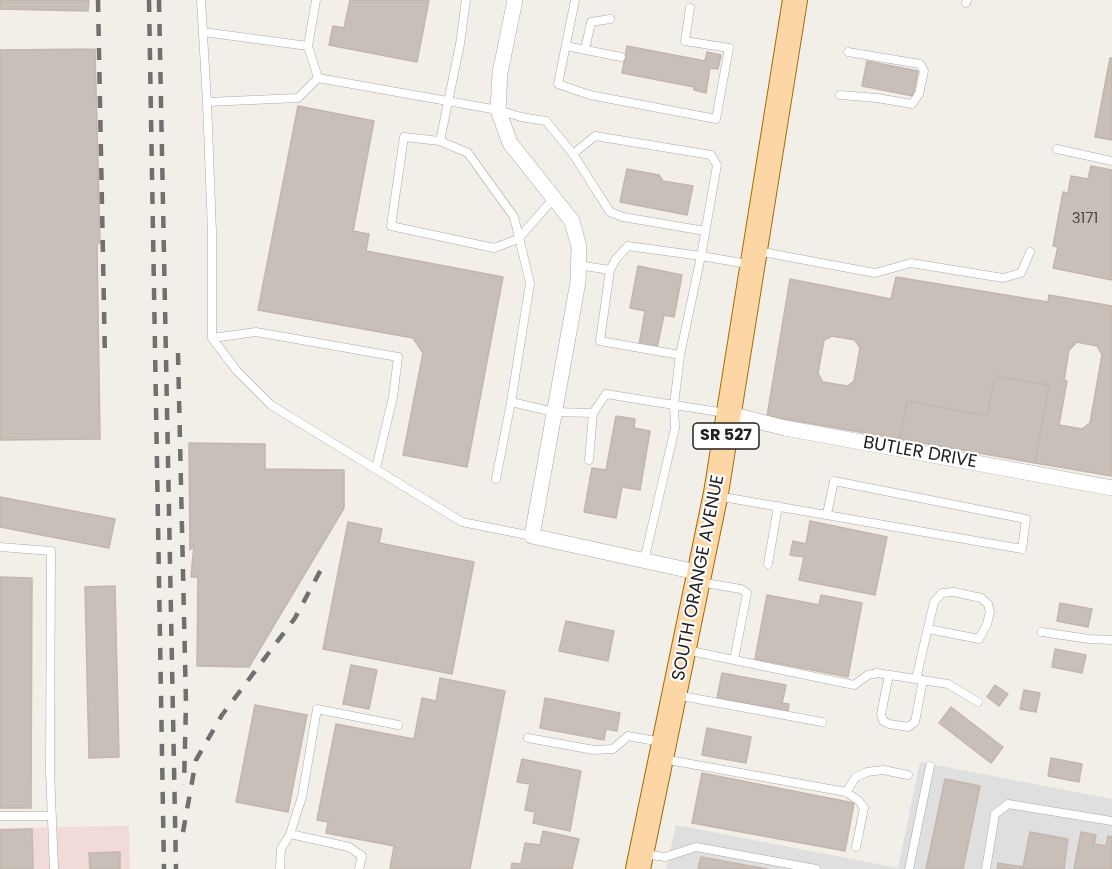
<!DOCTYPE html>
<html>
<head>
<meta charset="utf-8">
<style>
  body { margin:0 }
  canvas { display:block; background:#f2efe9 }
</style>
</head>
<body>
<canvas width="1112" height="869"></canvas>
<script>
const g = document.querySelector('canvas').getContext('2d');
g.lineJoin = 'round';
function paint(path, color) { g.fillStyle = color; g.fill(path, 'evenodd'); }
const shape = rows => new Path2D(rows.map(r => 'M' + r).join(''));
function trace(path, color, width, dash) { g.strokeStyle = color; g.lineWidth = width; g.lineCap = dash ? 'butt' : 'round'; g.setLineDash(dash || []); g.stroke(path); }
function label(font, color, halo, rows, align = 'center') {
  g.font = font + ' Poppins,sans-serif'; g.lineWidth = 4.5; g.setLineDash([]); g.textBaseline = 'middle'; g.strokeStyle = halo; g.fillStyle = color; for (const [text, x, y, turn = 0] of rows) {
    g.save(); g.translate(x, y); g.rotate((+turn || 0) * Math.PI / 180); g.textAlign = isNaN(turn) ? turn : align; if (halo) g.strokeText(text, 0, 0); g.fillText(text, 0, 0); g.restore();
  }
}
const residential = shape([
  [920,762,1112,799,1112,869,666,869,676,825,898,868]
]);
const commercial = shape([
  [129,826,130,869,0,869,0,828]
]);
const building = shape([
  [0,0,89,0,88,11,0,9,0,0],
  [350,0,429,0,417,62,329,45,333,26,344,28,350,0],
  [627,46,705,61,707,52,721,55,718,69,710,68,706,93,694,90,694,87,622,73,627,46],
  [95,49,100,243,97,244,100,439,0,440,0,50,95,49],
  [1110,58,1112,58,1112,140,1095,137,1110,58],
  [867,61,918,71,913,96,862,86,867,61],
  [298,106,374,121,353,231,369,234,366,251,503,277,467,467,403,455,423,353,413,338,258,310,298,106],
  [1091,166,1112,170,1112,280,1053,268,1058,247,1053,246,1063,192,1068,193,1071,176,1088,179,1091,166],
  [627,169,659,175,663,181,693,186,687,215,620,202,627,169],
  [638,266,682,275,674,317,664,315,657,348,639,345,645,311,630,308,638,266],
  [896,277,1048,302,1049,295,1112,306,1112,476,1035,463,1049,385,995,376,987,416,907,401,900,439,767,416,790,279,891,299,896,277],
  [832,336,855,340,860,348,854,381,847,386,823,382,818,373,824,340,832,336],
  [1077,342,1097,346,1102,355,1090,423,1082,429,1059,425,1067,381,1064,381,1069,350,1077,342],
  [995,376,1049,385,1035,463,900,439,907,401,987,416,995,376],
  [616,416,635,419,634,428,650,431,640,490,622,487,616,518,584,512,592,468,606,470,616,416],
  [189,443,265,444,265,469,344,470,344,508,249,667,197,666,198,577,191,577,194,544,190,550,189,443],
  [0,497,115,519,109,548,0,527,0,497],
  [810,521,887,537,875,595,799,580,804,557,790,555,793,541,806,544,810,521],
  [348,522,382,529,379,543,474,562,452,674,323,649,348,522],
  [0,577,32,578,31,808,0,808,0,577],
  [115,586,119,757,89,758,85,587,115,586],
  [767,595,819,605,821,595,862,603,848,677,755,659,767,595],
  [1060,603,1092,609,1088,627,1057,621,1060,603],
  [566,621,614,631,608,661,559,651,566,621],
  [1055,649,1086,655,1082,673,1052,667,1055,649],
  [351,665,377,670,369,709,343,704,351,665],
  [722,673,786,685,782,703,789,704,788,711,717,698,722,673],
  [440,678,505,691,470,869,390,869,394,846,326,833,328,822,317,820,336,724,414,739,422,698,436,701,440,678],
  [995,685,1008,694,999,706,987,697,995,685],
  [1024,690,1040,693,1036,712,1020,709,1024,690],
  [545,698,620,713,617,731,606,729,604,740,540,728,545,698],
  [255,705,307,715,288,812,236,802,255,705],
  [951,707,1003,747,991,763,939,723,951,707],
  [707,728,751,737,746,763,702,755,707,728],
  [1051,758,1082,764,1079,782,1048,776,1051,758],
  [522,759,581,771,570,831,533,823,535,812,525,810,530,784,517,782,522,759],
  [702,773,854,803,845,851,692,823,702,773],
  [945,779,980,786,963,869,926,869,945,779],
  [32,829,33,869,0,869,0,830,32,829],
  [543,831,579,839,572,869,511,869,512,863,521,864,525,843,540,845,543,831],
  [1030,832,1068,839,1064,869,997,869,998,863,1023,867,1030,832],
  [1081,832,1096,835,1094,844,1106,846,1108,836,1112,837,1112,869,1074,869,1081,832],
  [120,852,120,869,90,869,89,853,120,852],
  [701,857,767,869,698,869,701,857]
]);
const service = shape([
  [201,0,207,102],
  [316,0,308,46,318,78],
  [466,0,460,44,440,141,404,137,391,226,494,248,518,239,554,198],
  [575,0,558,84,590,95,716,119,729,48,685,41,690,8],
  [966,3,967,0],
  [203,32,308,46],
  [566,46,621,57],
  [585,50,591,22,610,19],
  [318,78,298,98,207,102,212,232,212,338,256,332,398,357,393,397,376,468],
  [318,78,498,110,521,117,546,121,573,154,610,212,623,217,705,231],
  [840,95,877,98,912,104,919,94,924,71,920,64,848,52],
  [440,141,468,153,514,217,530,283,511,402,554,412,593,413,606,394,674,405,675,428,644,561],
  [1057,149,1112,161],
  [573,154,595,136,711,155,717,165,701,256,748,264],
  [757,251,875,273,911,263,1003,278,1021,273,1030,252],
  [578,265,610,270,616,259,628,246,701,256,680,355,600,341,610,270],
  [212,338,237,371,271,405,462,522,532,536],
  [680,355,674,405,726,413],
  [589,460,593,413],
  [496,479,511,402],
  [717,496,1022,549,1026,519,834,481,827,514],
  [0,547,51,551,50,771,54,869],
  [768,564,778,506],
  [699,582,741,589,747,593,734,660],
  [1042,632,1089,639,1112,640],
  [686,650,854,685,868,675,877,673,948,684,978,702],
  [889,675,881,714,883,721,889,724,908,727,915,722,923,680],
  [916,679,934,602,942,593,954,592,981,598,988,604,990,611,987,624,979,639,928,629],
  [676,695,822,722],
  [528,738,594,750,613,749,628,736,661,742],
  [663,759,846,792,859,801,864,808,856,847],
  [846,792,856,777,867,772,883,770,908,775],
  [0,816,52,816],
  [290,834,302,797,317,709,398,725],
  [645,854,665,857,696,847,816,869],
  [280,869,281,849,290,834,349,847,362,856,359,869],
  [909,869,930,766],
  [986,869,995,814,1008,804,1112,821]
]);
const minor = shape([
  [515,0,500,73,498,110,510,143,572,221,579,247,578,282,532,536,701,573],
  [730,414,785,428,1112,488]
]);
const primary = shape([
  [638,869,716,493,795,0]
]);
const rail = shape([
  [98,0,105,359],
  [149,0,164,869],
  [159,0,176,869],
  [178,353,186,704,184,785],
  [183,832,196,760,222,715,295,618,325,562]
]);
const numberNames = [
  ["3171",1085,219]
];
const shields = [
  [726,436,66]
];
const shieldNames = [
  ["SR 527",726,436]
];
const streetNames = [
  ["BUTLER DRIVE",920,453,10],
  ["SOUTH ORANGE AVENUE",699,578,-79]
];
paint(residential, '#e0dfdf');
paint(commercial, '#f2dad9');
paint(building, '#c7bfb8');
trace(building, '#c4b6ab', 1.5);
trace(service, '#a9a9a9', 9);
trace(minor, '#a9a9a9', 16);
trace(primary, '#a06b00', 26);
trace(service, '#fff', 8);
trace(minor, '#fff', 15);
trace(primary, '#fcd6a4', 24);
trace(rail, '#707070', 4.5, [12, 12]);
label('15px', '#4b4948', null, numberNames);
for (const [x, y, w] of shields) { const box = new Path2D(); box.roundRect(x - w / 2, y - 13, w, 26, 4.5); g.fillStyle = '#fff'; g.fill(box); trace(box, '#222', 1.5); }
label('bold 16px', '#222', null, shieldNames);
label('18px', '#222', '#fff', streetNames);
</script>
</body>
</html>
